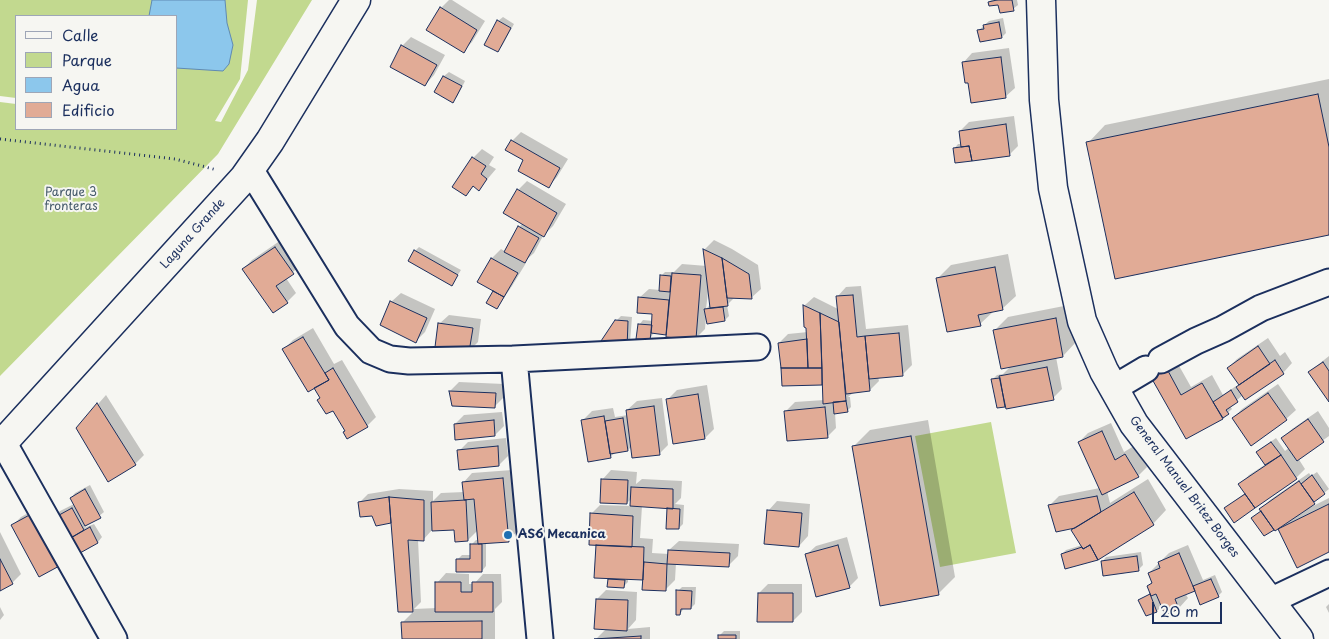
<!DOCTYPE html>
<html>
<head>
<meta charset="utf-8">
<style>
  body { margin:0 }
  #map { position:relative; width:1329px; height:639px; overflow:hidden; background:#f6f6f2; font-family:"Playpen Sans",sans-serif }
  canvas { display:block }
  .legend { position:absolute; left:15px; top:15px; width:162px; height:115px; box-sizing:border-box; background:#f6f6f2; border:1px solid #9ea6b7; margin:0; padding:6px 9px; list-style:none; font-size:15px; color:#1b2f5e }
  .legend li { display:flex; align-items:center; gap:10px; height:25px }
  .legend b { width:25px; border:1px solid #9ea6b7 }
  .scale { position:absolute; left:1152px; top:602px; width:70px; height:22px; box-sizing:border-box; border:2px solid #1b2f5e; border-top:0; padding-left:6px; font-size:15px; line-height:18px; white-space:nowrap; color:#1b2f5e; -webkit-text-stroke:4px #f6f6f2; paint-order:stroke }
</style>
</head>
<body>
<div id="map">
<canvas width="1329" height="639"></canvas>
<ul class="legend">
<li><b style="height:6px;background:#f6f6f2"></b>Calle</li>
<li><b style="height:14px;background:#c2d98f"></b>Parque</li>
<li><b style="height:14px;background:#8cc7ec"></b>Agua</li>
<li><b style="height:14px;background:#e1ab96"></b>Edificio</li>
</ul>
<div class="scale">20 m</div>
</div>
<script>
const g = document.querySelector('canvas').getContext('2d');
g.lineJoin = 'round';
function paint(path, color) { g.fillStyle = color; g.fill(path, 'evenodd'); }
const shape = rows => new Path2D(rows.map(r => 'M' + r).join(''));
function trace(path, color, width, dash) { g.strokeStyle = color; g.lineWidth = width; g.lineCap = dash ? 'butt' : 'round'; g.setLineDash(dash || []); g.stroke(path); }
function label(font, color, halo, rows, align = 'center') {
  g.font = font + ' "Playpen Sans",sans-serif'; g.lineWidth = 4; g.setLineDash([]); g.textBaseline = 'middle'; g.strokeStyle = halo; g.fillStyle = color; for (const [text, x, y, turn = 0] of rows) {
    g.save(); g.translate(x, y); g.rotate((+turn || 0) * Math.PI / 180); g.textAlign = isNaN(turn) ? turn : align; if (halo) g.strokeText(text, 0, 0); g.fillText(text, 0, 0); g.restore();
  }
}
const green = shape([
  [0,0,248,0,240,79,215,121,221,122,248,70,257,0,312,0,218,154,0,376,0,102,16,104,16,129,176,129,176,16,16,16,16,98,0,96],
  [991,422,1016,553,940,567,915,436]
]);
const water = shape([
  [152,0,225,0,227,23,233,45,229,64,223,71,176,68,176,16,149,16,152,0]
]);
const shadow = shape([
  [449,0,452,0,485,21,472,42,463,51,441,8],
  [991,0,1017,0,1018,5,1013,9,999,3,989,2],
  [503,17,514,24,502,46,497,51,498,21],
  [1003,18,1006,33,1002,37,979,30,989,21],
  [411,37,445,55,434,75,425,85,402,46],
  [1009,48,1015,88,1005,97,969,82,963,63,972,53],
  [449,72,465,81,457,97,452,101,436,92,444,76],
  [1329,79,1329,233,1088,143,1105,125],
  [1014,116,1018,146,1009,155,954,149,958,144,962,144,960,131,969,122],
  [521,132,568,159,557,177,548,187,525,160,512,141],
  [482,149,494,157,489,165,496,169,479,189,474,186,465,195,454,187,473,158],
  [527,181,566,204,553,226,543,236,534,253,524,262,526,263,512,286,497,308,488,303,495,291,479,282,492,258,501,249,506,252,519,227,523,223,518,190],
  [284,238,302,264,286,278,296,293,287,302,243,269,252,260],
  [714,240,732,249,758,265,761,289,751,298,735,297,727,305,729,316,725,320,706,317,705,329,696,338,654,332,650,339,639,325,643,320,653,321,654,313,639,298,649,289,660,290,661,276,665,272,674,272,682,264,707,266,705,249],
  [708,292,709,292,710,305,706,309],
  [419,247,461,270,452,284,415,251],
  [1008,254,1016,296,1002,309,994,311,980,324,937,279,951,265],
  [861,286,866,329,908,325,912,365,903,374,878,377,879,381,870,390,854,392,848,397,850,397,851,407,847,411,835,413,836,428,827,437,786,411,795,402,824,400,824,383,783,384,779,343,788,334,808,332,808,326,805,326,805,305,814,297,838,309,837,297,846,287],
  [401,293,435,309,425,332,416,341,391,302],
  [1069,305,1076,342,1063,356,1056,357,1062,389,1053,398,1005,405,993,379,997,375,1003,374,1012,365,995,330,1008,317],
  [449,315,481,319,478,342,469,351,439,324],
  [621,316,632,317,630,343,626,347,616,321],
  [313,328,334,364,342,360,376,417,367,426,346,430,333,409,321,397,284,349,293,340],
  [1268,338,1280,356,1285,352,1292,363,1283,373,1246,399,1243,395,1230,406,1232,409,1222,418,1187,438,1146,365,1169,348,1191,387,1212,375,1223,395,1236,386,1237,388,1240,385,1228,368,1237,359],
  [1329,356,1329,400,1309,372],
  [459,382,504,384,504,397,495,406,450,391],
  [1278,384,1296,410,1286,419,1251,444,1233,418,1242,409],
  [707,385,714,429,705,438,668,399,677,390],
  [106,395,144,455,135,464,77,428],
  [662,398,668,445,659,454,632,446,628,450,616,452,610,457,583,420,592,411,613,408,615,417,628,415,627,410,637,401],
  [1318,411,1329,428,1329,436,1298,458,1305,469,1296,478,1234,521,1225,508,1245,493,1240,485,1249,475,1266,464,1262,448,1276,438,1285,451,1290,447,1283,438,1292,429],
  [502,412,504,426,495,435,455,424,464,415],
  [928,420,955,577,938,594,853,447,870,430],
  [1111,423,1124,452,1134,446,1147,467,1138,476,1107,491,1110,503,1148,479,1166,510,1153,524,1062,554,1066,550,1082,545,1077,526,1050,505,1059,496,1100,488,1079,442,1088,433],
  [506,438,508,456,499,465,459,451,468,442],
  [512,470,518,531,508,540,486,542,486,566,482,571,457,560,462,555,471,555,471,545,476,540,479,540,478,530,468,540,456,529,432,530,423,540,418,540,421,602,414,609,437,608,437,583,446,573,469,574,469,584,474,584,483,574,501,574,502,602,495,609,495,639,403,639,403,622,414,611,399,611,392,521,377,524,373,514,359,503,368,494,399,489,433,491,433,501,441,493,464,492,463,483,472,473],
  [611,470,637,472,636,484,642,479,682,481,681,498,675,504,684,505,683,524,679,528,668,507,642,506,640,538,653,539,652,553,669,554,669,550,679,541,739,544,738,556,729,565,676,563,675,580,666,589,644,579,628,578,628,582,624,586,609,585,609,578,597,544,591,514,600,505,632,506,632,498,627,503,602,480],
  [1317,472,1329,489,1308,506,1309,508,1329,498,1329,551,1279,530,1283,526,1282,525,1265,535,1253,518,1262,510,1261,509,1270,500,1309,473,1311,476],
  [90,485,104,512,84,528,94,524,102,537,98,542,71,556,12,526,21,517,44,504,53,519,60,511,74,504,71,498,75,493],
  [777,501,810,504,808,536,799,546,768,511],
  [0,532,21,574,12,583,0,589],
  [847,537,858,578,849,587,806,555,816,546],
  [1188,545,1203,580,1215,575,1222,592,1218,596,1195,589,1185,593,1188,598,1179,608,1166,613,1163,605,1157,611,1146,615,1140,600,1151,593,1148,586,1153,581,1149,573,1169,553],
  [1141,552,1143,565,1139,569,1102,562,1106,557],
  [768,584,802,584,802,612,793,621,759,593],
  [682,587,696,587,695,604,691,608,684,608,680,614,678,591],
  [606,590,637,592,636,620,628,629,650,627,650,639,596,639,606,629,597,599],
  [1329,604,1329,613,1326,607],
  [0,607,4,615,0,620],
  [724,631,740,631,740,639,719,639,719,636]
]);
const building = shape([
  [997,0,1012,0,1014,11,1000,13,998,5,989,6,988,2,997,0],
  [440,7,477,30,464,53,426,30,440,7],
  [497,20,511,28,498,52,484,45,497,20],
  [999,22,1002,38,980,42,977,30,984,29,983,25,999,22],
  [401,45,437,65,425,86,390,67,401,45],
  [1001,57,1006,98,971,103,968,83,965,83,962,62,1001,57],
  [443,76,462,86,453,103,434,92,443,76],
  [1318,94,1329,147,1329,235,1115,279,1086,142,1318,94],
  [1006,124,1010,156,972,161,969,146,961,147,959,131,1006,124],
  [511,140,560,168,549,188,518,171,523,160,505,150,511,140],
  [969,146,972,161,955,163,953,148,969,146],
  [472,157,486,166,481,174,487,179,479,191,473,186,466,196,452,187,472,157],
  [517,189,557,213,544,237,503,213,517,189],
  [518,226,539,238,525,263,504,252,518,226],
  [275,247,294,274,276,286,288,303,273,313,242,269,275,247],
  [703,249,722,258,728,306,710,308,703,249],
  [414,250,458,275,452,286,408,261,414,250],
  [491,258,518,273,504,297,477,282,491,258],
  [722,258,749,274,752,299,727,298,722,258],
  [995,267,1003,310,978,315,981,326,947,332,936,278,995,267],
  [672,273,701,275,696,339,676,344,676,338,666,337,672,273],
  [660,275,671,276,670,292,659,291,660,275],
  [493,291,504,297,497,309,486,303,493,291],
  [853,295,857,337,865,336,870,391,846,394,836,296,853,295],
  [638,297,669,300,666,335,651,333,652,314,637,313,638,297],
  [390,301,427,318,416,343,380,325,390,301],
  [803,305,820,313,822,368,808,368,806,328,804,327,803,305],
  [723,307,725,321,707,324,704,309,723,307],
  [820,313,839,322,846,401,823,404,820,313],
  [1056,318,1063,357,1001,369,993,330,1056,318],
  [615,320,628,321,627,349,597,347,615,320],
  [438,323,473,328,469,352,435,347,438,323],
  [638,324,652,325,650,340,636,339,638,324],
  [899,333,903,376,869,379,865,336,899,333],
  [303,337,329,380,308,392,282,349,303,337],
  [807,339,808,368,781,368,778,343,807,339],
  [1258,346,1270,364,1239,385,1227,368,1258,346],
  [1160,356,1181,395,1202,383,1223,419,1186,439,1144,365,1160,356],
  [1275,360,1284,374,1245,400,1236,387,1275,360],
  [1323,362,1329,371,1329,402,1308,372,1323,362],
  [1047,367,1054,400,1006,409,999,376,1047,367],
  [333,368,368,427,347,439,343,432,345,431,333,411,326,414,317,400,320,398,314,388,329,380,325,373,333,368],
  [781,368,822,368,822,385,782,386,781,368],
  [1000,378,1005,407,997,408,991,379,1000,378],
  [1231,390,1238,402,1226,410,1229,414,1223,418,1213,402,1231,390],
  [449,391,496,393,495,408,452,406,449,391],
  [1268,393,1287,420,1251,446,1232,418,1268,393],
  [698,394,705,439,673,444,666,399,698,394],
  [846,401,848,412,834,414,833,402,846,401],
  [97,403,136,465,108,482,76,428,97,403],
  [654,406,660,455,632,458,626,410,654,406],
  [825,407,828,438,787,441,784,411,825,407],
  [604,416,611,458,588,462,581,420,604,416],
  [623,418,628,451,610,454,605,421,623,418],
  [1308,419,1324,442,1297,461,1281,438,1308,419],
  [494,420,495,436,455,440,454,424,494,420],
  [1102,431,1115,460,1125,454,1139,477,1102,495,1078,442,1102,431],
  [911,436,939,595,880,606,852,446,911,436],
  [1271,442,1281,455,1265,465,1256,452,1271,442],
  [498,446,499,466,459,470,457,450,498,446],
  [1281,455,1297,479,1255,508,1238,484,1281,455],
  [1312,475,1325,494,1314,502,1301,484,1312,475],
  [503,478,509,542,478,544,474,499,464,500,462,482,503,478],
  [601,479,628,480,627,504,600,503,601,479],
  [1299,481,1315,504,1275,531,1259,509,1299,481],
  [631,487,673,489,673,509,630,506,631,487],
  [85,489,101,518,85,526,70,498,85,489],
  [1134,492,1154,525,1098,560,1090,545,1083,549,1071,530,1134,492],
  [1245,494,1255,508,1234,523,1224,508,1245,494],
  [1097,496,1101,512,1075,528,1056,532,1048,505,1097,496],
  [389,497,391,523,376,526,372,516,360,517,358,502,389,497],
  [389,497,424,500,424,541,408,540,413,612,398,612,389,497],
  [466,500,468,541,455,542,454,530,432,531,431,502,466,500],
  [1329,504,1329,552,1297,568,1278,529,1329,504],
  [72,508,84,530,62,543,50,520,72,508],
  [667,508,680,509,679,529,666,529,667,508],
  [767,510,802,513,799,547,764,544,767,510],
  [1261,511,1274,530,1264,536,1251,518,1261,511],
  [35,512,63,564,39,577,11,525,35,512],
  [590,513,633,516,632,547,589,545,590,513],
  [90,527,98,543,71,558,62,543,90,527],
  [470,544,482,544,482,572,456,572,456,559,470,559,470,544],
  [596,545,644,547,643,580,594,578,596,545],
  [838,545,850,588,816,597,805,554,838,545],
  [1090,545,1098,560,1065,569,1061,554,1082,547,1083,549,1090,545],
  [668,550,730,553,729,567,667,564,668,550],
  [1179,553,1195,591,1175,599,1179,609,1165,615,1156,594,1151,596,1147,586,1152,583,1148,573,1160,568,1158,562,1179,553],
  [1137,556,1139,571,1103,576,1101,561,1137,556],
  [0,559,13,584,0,591,0,559],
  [644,562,667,564,666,591,642,590,644,562],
  [608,579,625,580,624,588,607,587,608,579],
  [1211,579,1219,597,1200,605,1193,586,1211,579],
  [435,582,461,582,461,592,472,592,472,582,493,582,493,612,435,612,435,582],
  [676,590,692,591,691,609,681,609,680,615,676,615,676,590],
  [758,593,793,593,793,622,757,622,758,593],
  [1150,594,1157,612,1146,616,1138,600,1150,594],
  [596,599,628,600,627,631,594,629,596,599],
  [482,621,482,639,402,639,401,622,482,621],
  [718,635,736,635,736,639,718,639,718,635],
  [641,636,641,639,594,639,641,636]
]);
const path = shape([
  [0,139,175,159,217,170]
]);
const minor = shape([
  [250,169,347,326,371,351,390,359,409,361,514,359,757,347],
  [514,359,540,639],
  [1161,360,1196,341,1223,329,1261,308,1329,282],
  [1114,388,1146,369],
  [3,442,114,639],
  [1270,601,1329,573]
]);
const major = shape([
  [1041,0,1044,100,1053,188,1082,321,1104,371,1134,424,1299,639],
  [0,446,244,178,270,141,356,0]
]);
const markers = [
  [508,535,5,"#1f6fb2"]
];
const parkNames = [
  ["Parque 3",71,193],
  ["fronteras",71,207]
];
const streetNames = [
  ["Laguna Grande",193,234,-48],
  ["General Manuel Britez Borges",1184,487,53]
];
const poiNames = [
  ["AS6 Mecanica",518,535]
];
paint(green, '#c2d98f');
paint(water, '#8cc7ec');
trace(water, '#5f8ab3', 1);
paint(shadow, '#0003');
paint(building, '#e1ab96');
trace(building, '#1b2f5e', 1);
trace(minor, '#1b2f5e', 29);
trace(major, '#1b2f5e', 31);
trace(path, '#1b2f5e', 3, [1, 4]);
trace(minor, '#f6f6f2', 25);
trace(major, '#f6f6f2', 28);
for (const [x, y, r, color] of markers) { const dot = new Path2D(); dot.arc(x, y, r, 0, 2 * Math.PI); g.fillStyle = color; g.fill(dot); trace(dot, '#f6f6f2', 2); }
label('12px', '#455a6a', '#f6f6f2', parkNames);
label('12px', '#1b2f5e', '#f6f6f2', streetNames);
label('bold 12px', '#1b2f5e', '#f6f6f2', poiNames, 'left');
</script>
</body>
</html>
